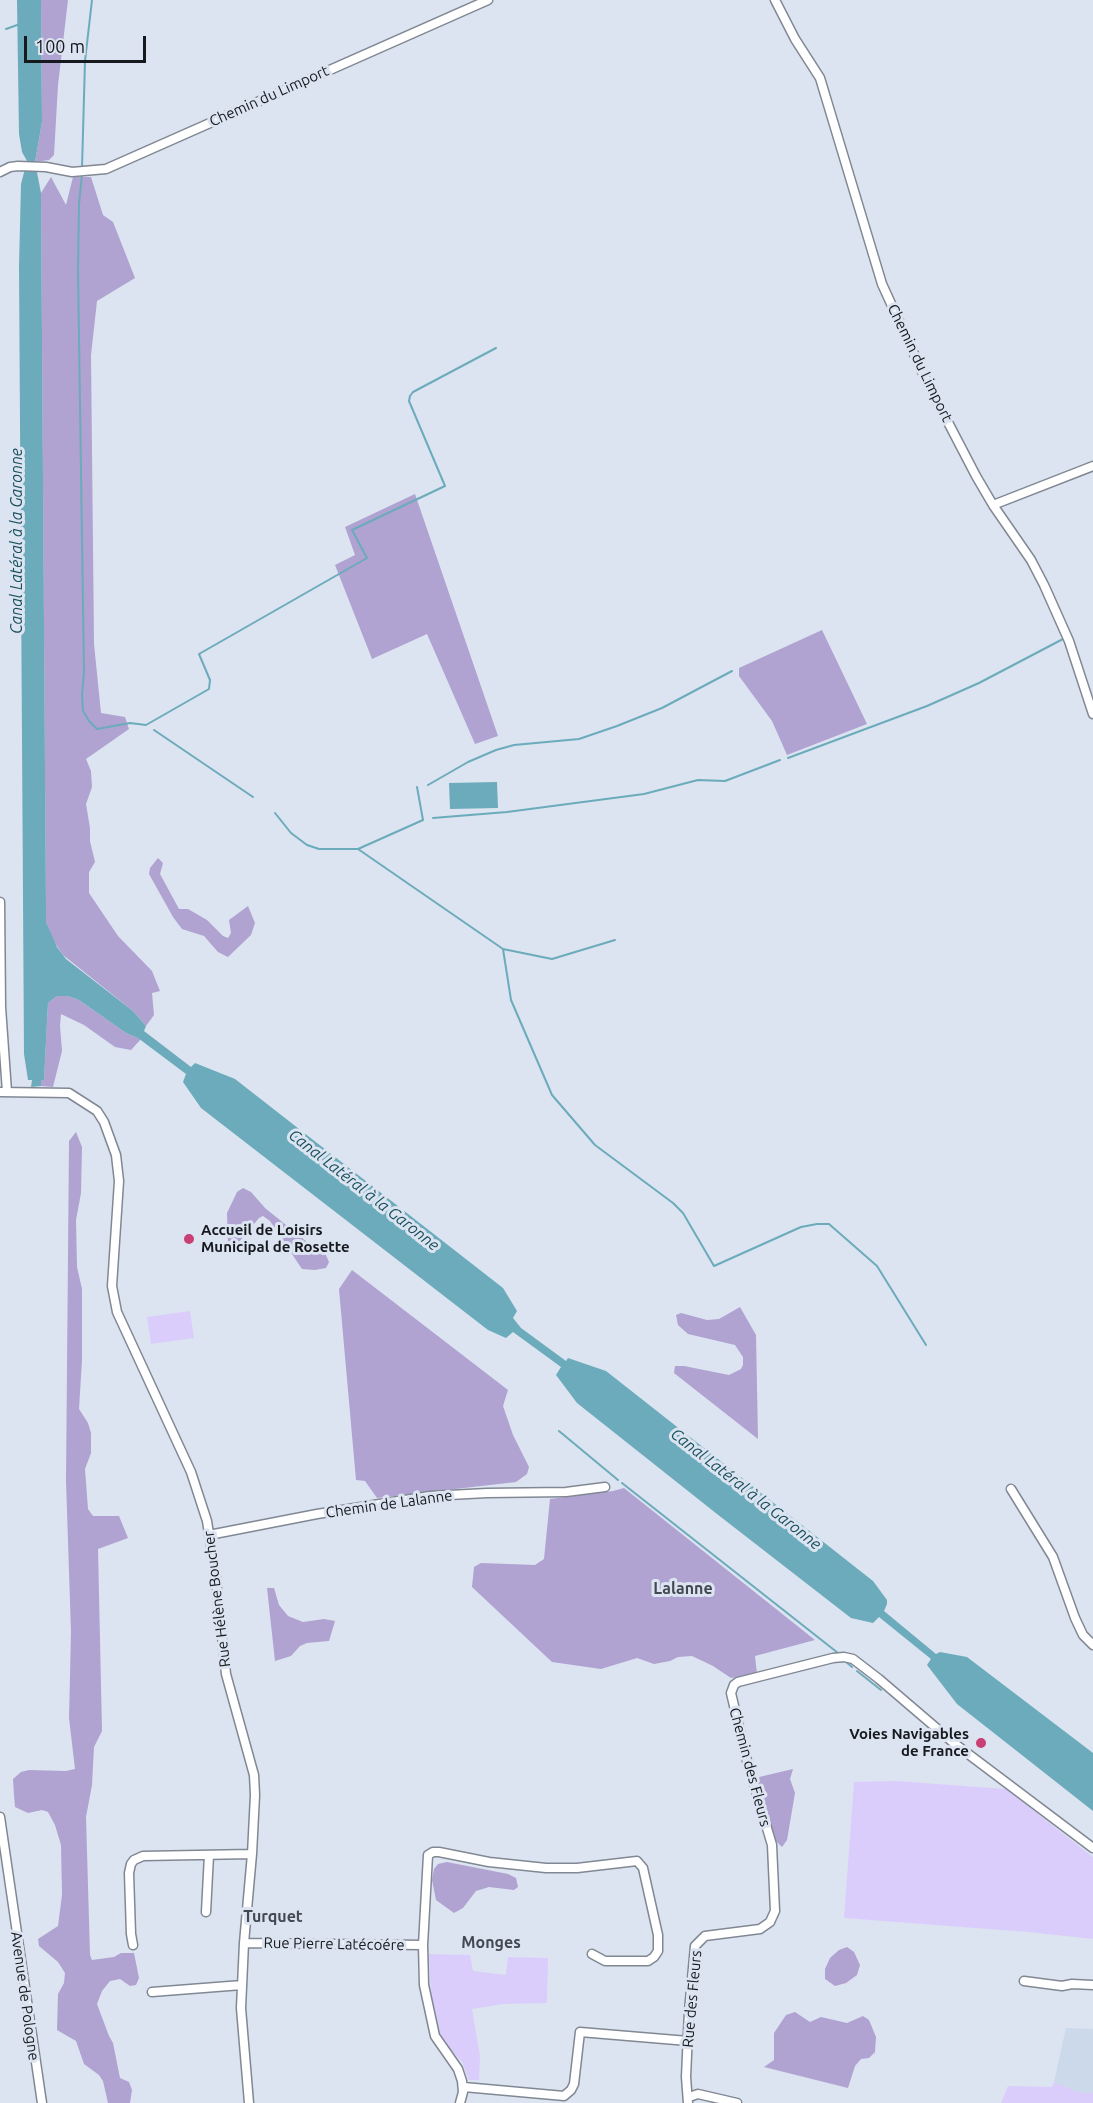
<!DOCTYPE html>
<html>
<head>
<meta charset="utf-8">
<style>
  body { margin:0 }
  #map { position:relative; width:1093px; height:2103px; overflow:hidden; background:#dbe4f0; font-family:Ubuntu,sans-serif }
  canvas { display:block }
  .scale { position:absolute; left:24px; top:36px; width:122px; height:27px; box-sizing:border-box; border:3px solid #16191e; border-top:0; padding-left:8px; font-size:18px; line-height:21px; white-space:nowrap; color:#16191e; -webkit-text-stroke:4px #dbe4f0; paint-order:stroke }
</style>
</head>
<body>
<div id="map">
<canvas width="1093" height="2103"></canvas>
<div class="scale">100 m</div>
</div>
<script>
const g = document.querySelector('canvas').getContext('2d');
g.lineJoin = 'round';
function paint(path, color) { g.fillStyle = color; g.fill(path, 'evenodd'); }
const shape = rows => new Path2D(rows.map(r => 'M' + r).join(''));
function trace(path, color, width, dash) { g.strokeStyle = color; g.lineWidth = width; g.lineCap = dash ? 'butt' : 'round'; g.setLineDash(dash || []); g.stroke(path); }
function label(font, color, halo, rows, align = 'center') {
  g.font = font + ' Ubuntu,sans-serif'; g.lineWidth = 6; g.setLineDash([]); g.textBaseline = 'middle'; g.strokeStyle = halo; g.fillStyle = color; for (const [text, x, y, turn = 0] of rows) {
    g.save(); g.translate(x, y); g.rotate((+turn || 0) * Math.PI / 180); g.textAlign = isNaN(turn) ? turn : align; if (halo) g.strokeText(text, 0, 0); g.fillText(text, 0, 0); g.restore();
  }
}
const built = shape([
  [1066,2028,1093,2029,1093,2093,1077,2092,1054,2082]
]);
const green = shape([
  [190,1311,194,1338,151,1344,147,1317],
  [896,1781,1006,1789,1093,1857,1093,1939,1028,1932,844,1918,854,1782],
  [429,1954,470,1955,473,1971,506,1975,508,1957,548,1958,547,2003,503,2004,472,2009,480,2056,479,2080,469,2080,462,2062,447,2046,440,2036,431,1997],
  [1054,2082,1077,2092,1093,2093,1093,2103,1001,2103,1008,2086,1052,2087]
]);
const forest = shape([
  [41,0,68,0,58,85,54,155,49,160,35,162,42,122],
  [51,177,66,205,73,177,91,177,103,215,113,222,135,278,97,301,91,355,94,644,101,713,125,717,129,729,86,759,91,771,92,787,86,804,90,828,90,841,95,862,89,872,89,893,118,936,152,971,160,991,152,993,154,1015,146,1026,133,1011,63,955,53,940,46,922,41,193],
  [415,494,498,736,475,744,427,634,372,659,335,565,355,555,345,527],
  [822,630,867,724,787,755,772,721,739,676,739,668],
  [158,858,163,863,160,874,179,909,188,909,207,920,223,936,228,938,231,933,229,920,248,906,255,923,251,935,228,957,218,952,204,936,182,929,173,917,149,874,150,868],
  [57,996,68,996,79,1000,126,1033,141,1039,131,1050,115,1047,84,1025,61,1014,60,1026,62,1051,53,1087,41,1086,41,1080,44,1079,48,1003],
  [76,1132,82,1147,81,1193,76,1220,77,1267,82,1289,82,1360,79,1409,88,1423,91,1433,91,1453,85,1469,88,1509,93,1516,119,1516,128,1538,98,1549,102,1731,94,1747,92,1785,86,1817,90,1955,92,1960,114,1957,121,1953,134,1953,139,1978,136,1985,130,1986,120,1979,110,1981,102,1991,97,2004,109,2036,113,2043,120,2078,129,2082,132,2090,130,2103,108,2103,103,2081,99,2075,84,2064,76,2041,57,2030,58,1994,64,1983,65,1973,58,1962,39,1946,38,1939,58,1926,62,1895,61,1845,55,1825,48,1812,42,1810,28,1813,15,1807,14,1795,13,1779,21,1772,29,1770,66,1771,75,1769,69,1718,71,1632,66,1481,69,1141],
  [243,1188,251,1192,265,1208,312,1246,325,1253,329,1262,326,1268,315,1270,302,1269,270,1221,263,1216,259,1218,239,1242,228,1244,227,1213,237,1192],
  [352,1270,508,1390,503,1406,513,1435,529,1467,527,1474,516,1482,377,1498,365,1481,356,1480,339,1289],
  [740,1307,756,1335,758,1439,674,1373,675,1366,684,1366,729,1375,741,1369,743,1365,743,1357,735,1345,688,1334,678,1325,676,1315,681,1313,707,1320,719,1319],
  [624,1488,815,1640,755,1656,757,1674,731,1678,713,1666,692,1656,678,1657,670,1661,654,1664,637,1658,601,1669,552,1662,472,1587,474,1567,481,1563,535,1565,544,1559,550,1499,613,1491],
  [267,1588,274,1588,279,1605,288,1616,303,1622,324,1619,335,1621,329,1641,307,1643,300,1646,291,1656,275,1661],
  [793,1769,790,1779,795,1793,787,1840,782,1847,773,1838,755,1778],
  [447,1862,508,1874,516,1878,518,1887,514,1890,489,1887,476,1891,463,1908,454,1913,436,1900,432,1880,434,1869,438,1864],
  [847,1947,854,1952,860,1965,857,1975,846,1983,835,1986,825,1979,825,1969,830,1958,839,1950],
  [795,2012,810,2022,821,2017,847,2023,863,2016,869,2020,876,2037,875,2052,869,2058,861,2059,855,2066,848,2088,764,2067,774,2060,774,2033,786,2015]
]);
const water = shape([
  [17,0,41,0,42,122,35,162,41,193,46,909,46,922,57,947,66,959,133,1011,146,1026,144,1031,191,1067,195,1063,235,1079,503,1288,517,1311,513,1318,521,1328,566,1361,568,1358,606,1371,873,1581,887,1600,887,1604,884,1611,936,1654,940,1652,967,1657,1093,1753,1093,1811,957,1704,927,1665,931,1659,879,1617,873,1623,851,1618,717,1514,577,1403,556,1375,561,1367,513,1332,506,1338,488,1330,201,1108,183,1082,186,1074,138,1038,126,1033,79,1000,68,996,57,996,48,1003,44,1080,41,1080,41,1086,31,1087,32,1080,28,1080,24,1054,19,266,21,184,27,161,22,152,19,134],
  [497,782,498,808,450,809,449,783]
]);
const stream = shape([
  [6,29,20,24],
  [82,168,85,61,92,0],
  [82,174,79,204,78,271,84,672,82,695,83,711,89,721,97,729,130,723,146,725,209,689,210,680,199,654,367,558,352,530,445,486,409,401,410,396,413,392,496,348],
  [154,730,253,797],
  [788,758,927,706,979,683,1063,639],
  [428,785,468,762,496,750,514,745,579,739,617,726,662,708,732,671],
  [275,813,291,833,307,845,319,849,358,849,503,949,511,1000,552,1095,595,1145,673,1203,683,1213,714,1266,801,1227,817,1224,829,1224,877,1266,926,1345],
  [433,818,507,812,644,794,698,780,725,781,780,760],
  [358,849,423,820,417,787],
  [503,949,552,959,615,940],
  [559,1431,618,1480],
  [622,1483,838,1653],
  [845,1661,852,1667],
  [857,1671,881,1690]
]);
const street = shape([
  [775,0,795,39,820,78,882,284,925,378,976,476,993,505,1031,560,1044,585,1069,641,1093,714],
  [0,172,10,167,18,166,46,167,72,172,106,169,488,0],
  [993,505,1093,466],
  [0,902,1,1007,7,1092],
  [0,1092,69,1093,97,1111,104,1122,116,1155,119,1181,112,1286,117,1312,191,1472,207,1521,216,1579,226,1674,254,1775,255,1795,252,1854,244,1943,241,2008,249,2103],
  [1011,1489,1053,1557,1075,1618,1083,1635,1093,1645],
  [209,1535,317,1514,430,1496,487,1493,566,1492,605,1487],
  [0,1817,42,2103],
  [206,1912,209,1855],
  [244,1943,423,1945],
  [133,1945,131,1934,129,1873,131,1864,134,1860,143,1856,252,1854],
  [1024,1981,1062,1986,1072,1984,1093,1985],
  [152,1992,242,1985],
  [464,2087,564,2096,571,2090,574,2084,580,2032,688,2041],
  [689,2097,698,2094,737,2103],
  [460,2103,463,2092,462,2081,458,2069,435,2036,424,1985,423,1945,428,1855,433,1852,439,1852,489,1862,546,1868,577,1868,637,1861,643,1868,658,1935,658,1951,654,1957,648,1961,605,1961,592,1954],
  [688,2103,686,2077,689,2011,695,1946,705,1936,760,1929,770,1922,775,1911,772,1845,747,1761,731,1693,734,1685,738,1682,833,1658,844,1657,853,1659,879,1679,955,1744,1093,1848]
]);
const markers = [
  [189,1239,6,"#c83e75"],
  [981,1743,6,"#c83e75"]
];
const streetNames = [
  ["Chemin du Limport",269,96,-24],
  ["Chemin du Limport",920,363,64],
  ["Chemin de Lalanne",389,1504,-8],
  ["Rue Hélène Boucher",217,1599,-97],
  ["Chemin des Fleurs",750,1767,75],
  ["Rue Pierre Latécoére",334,1944,1],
  ["Avenue de Pologne",25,1996,82],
  ["Rue des Fleurs",692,1999,-85]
];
const poiNames = [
  ["Accueil de Loisirs",201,1230],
  ["Municipal de Rosette",201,1247],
  ["Voies Navigables",969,1734,"right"],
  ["de France",969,1751,"right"]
];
const waterNames = [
  ["Canal Latéral à la Garonne",17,541,-90],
  ["Canal Latéral à la Garonne",364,1190,38],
  ["Canal Latéral à la Garonne",746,1489,38]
];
const neighbourhoodNames = [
  ["Lalanne",683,1589],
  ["Turquet",273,1917],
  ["Monges",491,1943]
];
paint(built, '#ccd9eb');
paint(green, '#dbcdfb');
paint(forest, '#b0a2d1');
paint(water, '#6cabbb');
trace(stream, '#6cabbb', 2);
trace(street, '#818894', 11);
trace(street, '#fff', 8);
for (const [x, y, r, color] of markers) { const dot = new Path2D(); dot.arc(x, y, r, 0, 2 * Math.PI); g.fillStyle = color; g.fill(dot); trace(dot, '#dbe4f0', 2); }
label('15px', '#16191e', '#dbe4f0', streetNames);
label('bold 15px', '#16191e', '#dbe4f0', poiNames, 'left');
label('italic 16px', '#194f5c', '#dbe4f0', waterNames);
label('bold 16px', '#424953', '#dbe4f0', neighbourhoodNames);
</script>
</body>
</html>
